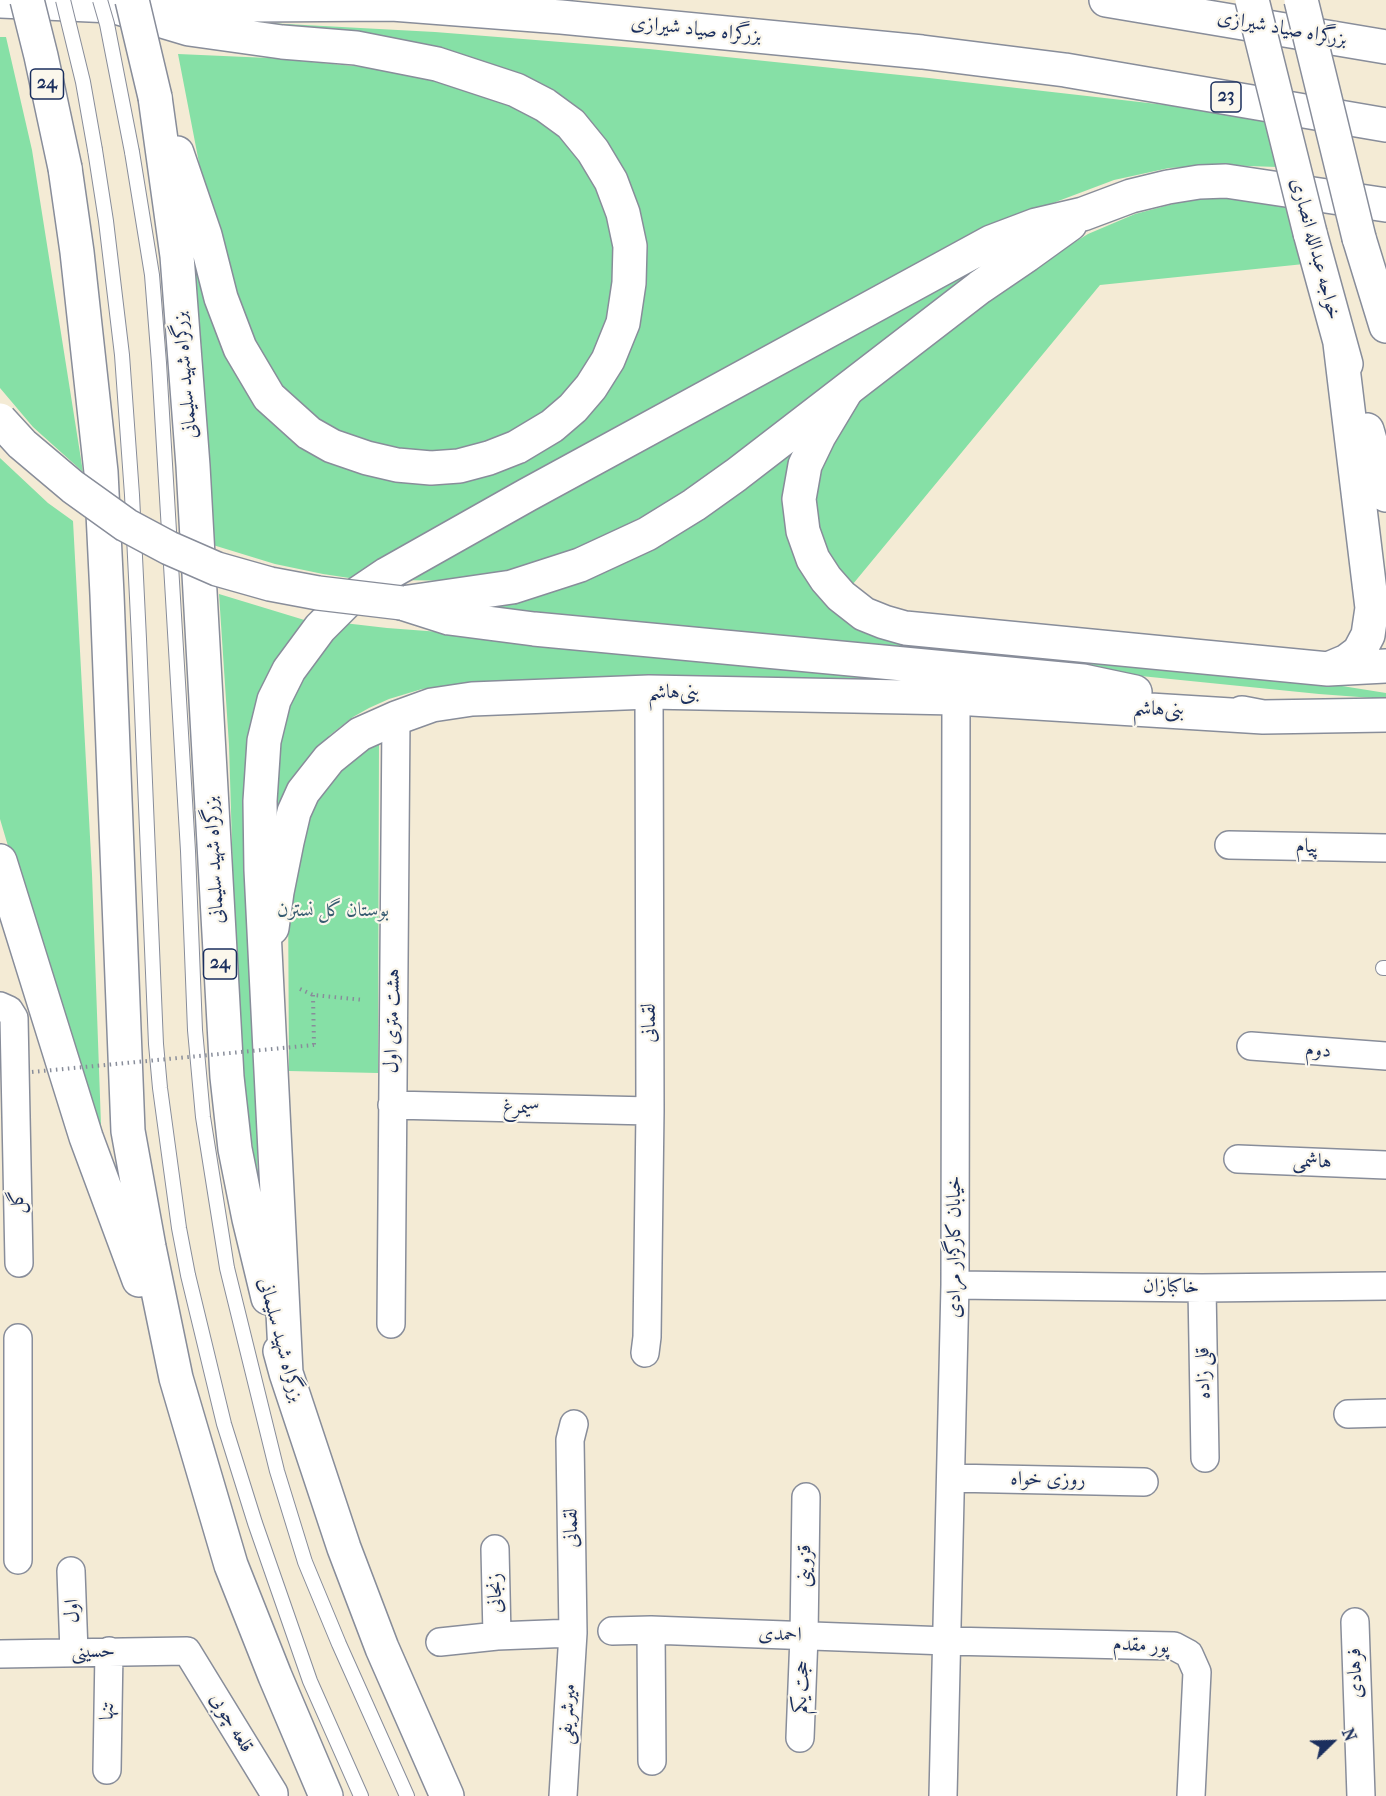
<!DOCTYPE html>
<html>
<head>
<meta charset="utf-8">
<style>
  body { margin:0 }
  #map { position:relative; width:1386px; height:1796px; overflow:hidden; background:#f4ebd5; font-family:"IM FELL French Canon",serif }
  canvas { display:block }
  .north { position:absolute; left:1302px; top:1712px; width:60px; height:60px; -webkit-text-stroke:4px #fbf7ec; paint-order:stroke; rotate:67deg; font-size:16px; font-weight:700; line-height:24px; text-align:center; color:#1b2f5e }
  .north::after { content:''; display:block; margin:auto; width:21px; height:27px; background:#1b2f5e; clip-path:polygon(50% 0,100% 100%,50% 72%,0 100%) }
</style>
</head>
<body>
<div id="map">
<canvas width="1386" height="1796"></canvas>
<div class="north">N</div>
</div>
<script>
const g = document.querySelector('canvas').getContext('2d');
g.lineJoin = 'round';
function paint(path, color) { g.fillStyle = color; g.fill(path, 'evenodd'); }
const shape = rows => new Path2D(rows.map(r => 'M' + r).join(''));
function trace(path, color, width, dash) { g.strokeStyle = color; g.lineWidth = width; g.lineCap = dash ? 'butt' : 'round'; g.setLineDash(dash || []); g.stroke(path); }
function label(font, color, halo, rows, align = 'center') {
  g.font = font + ' "IM FELL French Canon",Amiri,serif'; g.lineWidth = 4.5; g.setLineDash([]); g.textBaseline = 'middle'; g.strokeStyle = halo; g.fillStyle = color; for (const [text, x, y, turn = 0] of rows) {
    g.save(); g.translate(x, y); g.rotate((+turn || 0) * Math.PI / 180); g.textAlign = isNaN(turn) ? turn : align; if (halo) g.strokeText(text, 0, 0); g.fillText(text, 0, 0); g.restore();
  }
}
const green = shape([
  [230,21,435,32,649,49,929,78,1166,105,1266,119,1277,167,1220,165,1169,168,1114,180,1053,203,978,237,356,579,323,574,275,564,213,545,202,353,187,204,253,401,267,419,285,435,308,451,365,471,566,434,642,260,562,104],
  [0,37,6,37,32,150,83,472,33,427,0,388],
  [178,54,269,58,375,68,439,81,512,102,564,136,602,193,613,232,617,275,602,343,566,393,534,422,471,450,400,454,318,425,276,385,236,304,206,199],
  [1286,195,1304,264,1100,285,848,590,809,530,819,453,847,414,864,398,894,375,941,335,1052,256,1088,234,1135,214,1192,199,1222,196],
  [973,259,971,276,879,344,715,471,653,511,593,542,513,571,460,581,399,580],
  [811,431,794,459,834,605,1386,693,1386,699,1319,694,438,605,523,598],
  [0,458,48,503,73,521,92,874,101,1125,108,1184,0,819],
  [219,594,311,622,277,672,254,982,258,1184,250,1128,237,1009,229,745],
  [335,622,387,628,520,638,1011,682,475,683,422,689,389,699,369,708,353,717,330,735,311,761,274,843,280,716],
  [379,738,378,1073,289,1071,288,889,303,826,330,777]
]);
const path = shape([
  [300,989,313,995,364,1000],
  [313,995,314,1045]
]);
const lane = shape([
  [95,150,106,221,122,355,132,495,139,639,156,1044,160,1088,179,1228,188,1275,224,1424,255,1523,310,1681,361,1796],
  [132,152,152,275,159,363,188,851,195,1030,203,1117,227,1268,277,1471,305,1562,339,1644,407,1796],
  [1383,968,1386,968]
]);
const street = shape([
  [1229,845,1386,848],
  [0,1006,9,1010,14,1018,19,1263],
  [1251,1046,1386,1056],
  [392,1105,650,1111],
  [1238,1159,1386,1165],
  [955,1285,1202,1288,1386,1286],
  [1202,1288,1205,1458],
  [391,1324,396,718],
  [18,1338,18,1560],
  [645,1353,647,1337,650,1111,649,692],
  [1348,1414,1386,1413],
  [951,1478,1144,1482],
  [495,1549,497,1636],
  [71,1571,74,1652],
  [1355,1622,1361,1796],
  [651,1630,652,1761],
  [612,1631,651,1630,947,1641,1174,1646,1189,1654,1197,1672,1191,1796],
  [440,1642,497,1636,573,1633],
  [0,1654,187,1651,274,1793,274,1796],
  [800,1738,804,1636,806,1497],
  [107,1770,109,1651],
  [563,1796,573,1633,570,1440,574,1424],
  [943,1796,955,1285,956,698]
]);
const secondary = shape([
  [1310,233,1346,364],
  [1359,238,1386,326],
  [846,391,819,436,805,465,799,499,803,531,813,559,826,579,841,596,864,614,884,622,905,628,1328,669,1386,666],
  [1367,430,1386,495],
  [402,603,449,618,534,629,1083,681,1135,692],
  [1328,669,1347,661,1359,652,1368,635,1372,608,1340,343],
  [1242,713,1263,717,1386,715],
  [272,928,277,892,287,842,294,812,303,792,329,759,360,734,396,718,432,705,472,699,649,692,956,698,1263,717]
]);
const highway = shape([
  [1106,0,1386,47],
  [0,1,112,6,392,4,561,17,922,52,1065,70,1386,125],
  [112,6,189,29,282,42,356,48,437,64,516,90,545,105,571,124,593,151,611,181,623,213,630,246,629,283,623,323,608,360,591,387,573,408,552,426,517,447,489,458,459,466,431,468,397,465,367,458,332,446,309,433,269,397,240,348,221,298,205,235,177,153],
  [155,97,177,256,193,466,227,1077,235,1149,249,1219,268,1298],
  [65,168,77,252,101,472,107,595,128,1131,149,1247,176,1378,231,1565,275,1676,326,1796],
  [402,603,512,587,580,565,647,534,694,505,736,475,980,287,1027,255,1070,224],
  [0,861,86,1137,139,1280],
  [280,1351,286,1373,344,1548,382,1648,447,1796],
  [286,1373,261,870,260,801,264,741,274,700,289,670,320,628,347,601,387,574,527,495,991,242,1036,225,1083,214,1131,196,1168,187,1199,182,1226,181,1386,205]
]);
const pathBridge = shape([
  [32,1072,314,1045]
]);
const laneBridge = shape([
  [63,0,83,82,95,150],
  [100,0,107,24,132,152]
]);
const secondaryBridge = shape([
  [1252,0,1310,233],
  [1301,0,1359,238]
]);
const highwayBridge = shape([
  [27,0,41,56,65,168],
  [132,0,155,97],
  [0,420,22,444,73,487,126,525,169,548,217,569,270,584,318,593,402,603]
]);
const shields = [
  [47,84,33],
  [1226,97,30],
  [220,964,33]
];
const shieldNames = [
  ["24",47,84],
  ["23",1226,97],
  ["24",220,964]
];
const streetNames = [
  ["بزرگراه صیاد شیرازی",1282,29,10],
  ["بزرگراه صیاد شیرازی",696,30,6],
  ["خواجه عبدالله انصاری",1315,249,75],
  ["بزرگراه شهید سلیمانی",186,375,-95],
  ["بنی‌هاشم",674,693],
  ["بنی‌هاشم",1159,710,4],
  ["پیام",1307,847,1],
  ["بزرگراه شهید سلیمانی",215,860,-93],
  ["هشت متری اول",393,1021,-89],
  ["لقمانی",650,1023,-90],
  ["دوم",1318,1051,4],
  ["سیمرغ",521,1108,1],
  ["هاشمی",1312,1162,2],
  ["گل",18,1202,-91],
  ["خیابان کارگزار مرادی",955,1247,-90],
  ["خاکبازان",1171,1287,1],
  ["بزرگراه شهید سلیمانی",280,1340,75],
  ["قلی زاده",1204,1373,-91],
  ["روزی خواه",1048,1480,1],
  ["لقمانی",572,1528,-91],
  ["قزوینی",805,1566,-89],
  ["زنجانی",496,1593,-91],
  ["اول",73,1611,-92],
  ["احمدی",780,1635,2],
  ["پور مقدم",1141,1646,3],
  ["حسینی",93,1652,-1],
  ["فرهادی",1356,1673,-92],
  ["حجت یکم",802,1687,-87],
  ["تنها",108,1711,-89],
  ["میرشریفی",568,1714,-86],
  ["قلعه چوبی",231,1723,59]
];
const parkNames = [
  ["بوستان گل نسترن",333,911]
];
paint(green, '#86e0a6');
trace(lane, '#888d9a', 16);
trace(street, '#888d9a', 30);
trace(secondary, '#888d9a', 36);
trace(highway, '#888d9a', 36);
trace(path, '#888d9a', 4, [1.5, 4.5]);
trace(lane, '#fff', 14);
trace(street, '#fff', 27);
trace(secondary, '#fff', 33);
trace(highway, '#fff', 33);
trace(laneBridge, '#888d9a', 16, []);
trace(secondaryBridge, '#888d9a', 36, []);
trace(highwayBridge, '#888d9a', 36, []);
trace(pathBridge, '#888d9a', 4, [1.5, 4.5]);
trace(laneBridge, '#fff', 14);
trace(secondaryBridge, '#fff', 33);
trace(highwayBridge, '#fff', 33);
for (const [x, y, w] of shields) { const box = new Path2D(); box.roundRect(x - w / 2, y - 15, w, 30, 4.5); g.fillStyle = '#fbf7ec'; g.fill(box); trace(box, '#1b2f5e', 1.5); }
label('bold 18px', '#1b2f5e', null, shieldNames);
label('20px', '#1b2f5e', '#fbf7ec', streetNames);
label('20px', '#365b70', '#fbf7ec', parkNames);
</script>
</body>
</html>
